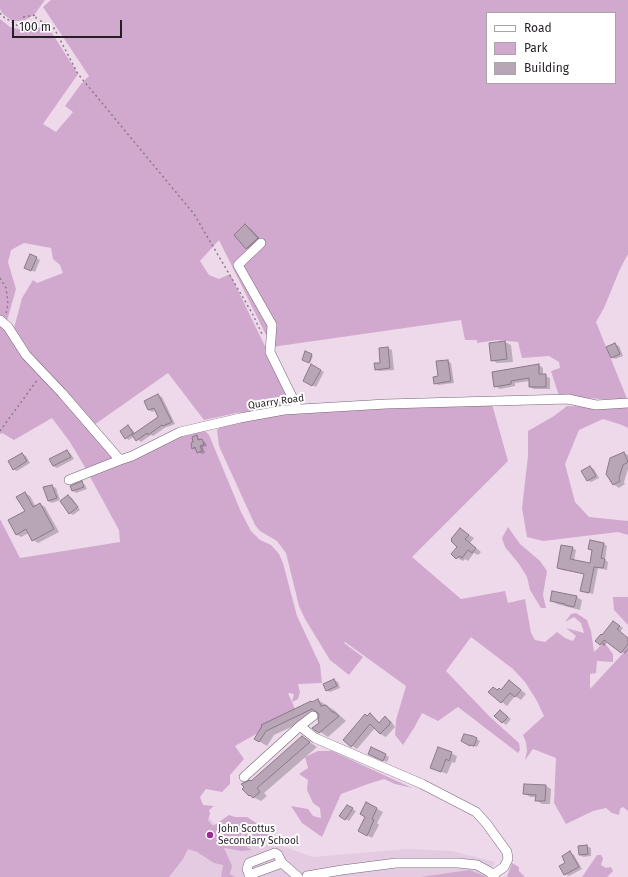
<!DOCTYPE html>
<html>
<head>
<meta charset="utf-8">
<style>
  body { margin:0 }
  #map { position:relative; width:628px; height:877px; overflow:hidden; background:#edd9ea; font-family:"Fira Sans",sans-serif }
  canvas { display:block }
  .legend { position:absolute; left:486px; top:12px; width:130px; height:72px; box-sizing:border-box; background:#fff; border:1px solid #a8a5a8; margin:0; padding:5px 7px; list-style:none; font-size:12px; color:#251f25 }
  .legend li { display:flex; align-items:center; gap:8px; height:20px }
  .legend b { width:20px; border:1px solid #a8a5a8 }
  .scale { position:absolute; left:12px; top:20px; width:110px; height:18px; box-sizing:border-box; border:2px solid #251f25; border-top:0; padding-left:5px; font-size:12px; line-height:14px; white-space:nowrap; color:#251f25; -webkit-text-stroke:3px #fff; paint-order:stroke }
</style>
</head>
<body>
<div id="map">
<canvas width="628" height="877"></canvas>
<ul class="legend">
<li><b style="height:5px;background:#fff"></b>Road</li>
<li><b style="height:11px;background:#d2a9ce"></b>Park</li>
<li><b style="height:11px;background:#b8a6b6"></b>Building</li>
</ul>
<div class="scale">100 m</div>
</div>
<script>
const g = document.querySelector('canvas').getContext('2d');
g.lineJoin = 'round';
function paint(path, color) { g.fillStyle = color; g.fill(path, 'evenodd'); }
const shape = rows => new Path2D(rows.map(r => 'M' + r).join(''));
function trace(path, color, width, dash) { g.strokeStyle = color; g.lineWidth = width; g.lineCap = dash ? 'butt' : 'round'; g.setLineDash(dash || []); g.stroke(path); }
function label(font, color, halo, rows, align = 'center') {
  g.font = font + ' "Fira Sans",sans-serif'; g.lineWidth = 4; g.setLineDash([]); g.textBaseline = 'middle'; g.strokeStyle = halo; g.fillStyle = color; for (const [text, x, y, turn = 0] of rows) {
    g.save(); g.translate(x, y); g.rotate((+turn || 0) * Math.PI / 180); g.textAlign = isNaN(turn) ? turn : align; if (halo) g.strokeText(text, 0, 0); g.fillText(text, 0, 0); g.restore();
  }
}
const built = shape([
  [195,800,216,826,247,819,276,844,313,857,407,849,452,851,495,862,488,877,107,877]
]);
const green = shape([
  [0,0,45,0,34,15,23,21,12,21,2,13,0,9],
  [51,0,628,0,628,254,620,269,604,308,596,322,628,401,559,396,551,371,560,368,559,362,549,356,522,358,518,342,497,340,477,343,477,340,465,340,461,320,272,347,219,240,200,261,209,275,219,279,230,274,294,406,236,413,204,420,168,373,94,425,30,352,14,328,22,298,33,280,37,283,63,273,60,265,53,259,51,248,24,243,11,250,8,262,16,289,7,321,0,315,0,19,10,27,22,30,38,28,47,25,78,74,43,124,56,132,73,112,65,106,81,84,89,76,43,7],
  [487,13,615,13,615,83,487,83],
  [0,322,116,459,86,469,70,442,52,418,14,440,2,433,0,434],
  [492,404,508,461,412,557,461,599,505,591,508,603,525,599,531,633,535,640,545,642,557,632,565,638,573,641,576,636,566,628,584,633,581,623,574,617,565,622,571,614,576,613,587,620,591,631,594,652,604,642,613,654,613,662,597,661,596,673,590,674,590,689,628,648,628,811,623,807,620,809,619,815,612,813,606,808,593,811,566,824,554,803,556,758,533,749,525,760,527,751,526,742,523,735,544,716,537,701,525,682,513,669,471,637,446,671,490,717,519,743,520,750,518,753,458,707,438,721,422,713,414,728,403,745,395,735,396,720,406,686,345,642,344,643,363,657,349,675,330,660,305,619,299,606,286,553,277,541,260,531,255,525,219,446,217,430,220,426,275,414,354,409],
  [567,406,628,407,628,428,622,425,603,419,579,430,565,464,575,502,589,517,628,521,628,535,618,532,543,541,527,537,522,508,528,456,528,431,554,416],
  [203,429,209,435,241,512,251,531,260,540,271,545,279,554,283,563,297,616,320,665,322,683,298,684,300,692,298,699,292,702,294,694,288,693,295,709,284,718,235,746,244,759,230,775,230,784,222,792,206,789,200,797,203,805,214,806,209,810,210,814,208,820,213,826,229,815,235,817,247,817,261,826,275,825,272,836,277,843,252,841,242,833,238,842,252,850,242,851,224,848,232,866,230,874,235,877,221,877,223,865,214,863,197,852,188,849,183,859,169,877,0,877,0,519,20,558,120,542,119,530,89,475,188,432],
  [508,527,520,544,540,561,547,571,543,595,546,608,541,608,530,590,527,577,519,564,505,547,502,538],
  [613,597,628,597,628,625,614,610],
  [318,751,332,751,412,788,395,784,384,779,368,784,341,794,322,837,302,823,291,806,308,809,313,816,321,818,320,808,313,803,307,790,308,780,299,774,308,768,305,757],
  [597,855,601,855,603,858,601,865,606,868,611,867,613,871,607,877,582,877],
  [512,863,519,867,519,871,525,877,507,877],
  [469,870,488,877,421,877]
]);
const shadow = shape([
  [246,226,251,229,263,242,252,251,247,248],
  [36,258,40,260,35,272,29,269],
  [505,342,511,345,513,362,497,363,492,360,490,344],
  [615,344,619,346,623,356,615,359,612,357],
  [388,348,392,350,394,370,379,371,376,369,381,364],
  [306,353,313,356,310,363,303,359],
  [447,361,451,363,454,383,438,385,435,383],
  [539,365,543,368,543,375,550,378,550,389,534,389,530,387,530,381,515,383,515,386,500,389,495,386],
  [312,366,324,372,316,387,304,380],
  [158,395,162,397,175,424,167,427,166,427,153,436,151,435,141,442,134,436,129,440,126,438,128,426,131,428,136,434,160,417,156,410,152,412,149,410,145,402],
  [196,436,201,440,205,442,207,446,203,447,205,453,202,454,193,448],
  [67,451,70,453,74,459,57,468,53,466],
  [624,453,628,455,628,469,624,482,625,484,619,488,613,484],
  [22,454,26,456,30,463,17,471,13,469],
  [590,467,594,469,599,478,591,482,587,480],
  [82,483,85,485,87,489,76,493,73,491],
  [52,486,56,488,60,500,52,503,48,501],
  [25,493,30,496,36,507,40,504,45,507,59,532,38,543,33,540,29,533,21,537,16,534,26,512],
  [68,496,72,498,80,510,73,515,70,513],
  [460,529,474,538,470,543,481,552,478,555,474,553,468,561,465,559,463,561,457,558],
  [591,541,604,544,607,546,605,560,608,562,607,570,598,568,593,594,582,591,585,574,562,570,558,568,572,548,576,550,574,561,590,564,593,551,589,549],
  [576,597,582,600,580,610,557,604,551,600],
  [614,622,623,628,620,632,628,639,628,650,625,654,608,641,604,646,601,644,602,636],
  [334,680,338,682,340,688,330,692,326,690],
  [510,681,526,694,521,700,515,696,507,706,489,692,501,691],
  [318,700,334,710,346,721,328,737,314,728,321,723,319,714,274,735,267,746,255,739,263,726],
  [500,711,511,719,506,725,496,716],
  [370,714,380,723,385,718,391,721,395,727,386,737,380,734,375,728,357,749,352,746],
  [302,737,317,747,264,793,267,796,261,801,249,795,251,782],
  [473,737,480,741,477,747,474,746,474,747,463,741],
  [372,748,389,757,387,762,373,756],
  [439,748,457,756,455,763,452,762,447,774,437,770],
  [546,786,551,789,550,804,542,804,536,800,536,797,530,797,524,793],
  [366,803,383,812,377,823,379,825,372,838,365,834],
  [347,806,356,811,349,821,341,816],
  [587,846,591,848,591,856,583,857,580,855],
  [570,853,574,855,582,869,569,876,565,874]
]);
const building = shape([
  [245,224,258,238,246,249,234,235,245,224],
  [30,254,37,257,31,271,24,268,30,254],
  [505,341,507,359,491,361,489,343,505,341],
  [615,343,620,354,611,358,606,347,615,343],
  [388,347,390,368,375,370,374,363,380,363,379,348,388,347],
  [305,351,312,354,309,363,302,360,305,351],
  [448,360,451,381,434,384,433,377,438,376,436,361,448,360],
  [311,364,321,370,312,386,303,381,311,364],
  [539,364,539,374,546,374,546,387,529,387,529,378,511,381,511,384,494,387,492,372,539,364],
  [158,394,172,422,163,426,162,425,148,435,147,433,136,441,132,435,158,417,154,408,148,410,144,401,158,394],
  [128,425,133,433,125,439,120,431,128,425],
  [197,435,198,440,202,439,204,444,200,446,202,451,197,453,195,447,192,449,191,443,193,442,192,437,197,435],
  [67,450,71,457,53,466,49,459,67,450],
  [624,452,628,462,623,465,619,478,620,481,613,485,606,474,610,458,624,452],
  [22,453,27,461,13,470,8,461,22,453],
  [590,466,596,476,587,481,581,471,590,466],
  [82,481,84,487,72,491,70,486,82,481],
  [52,485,57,498,48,501,43,487,52,485],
  [25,492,33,507,40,503,54,529,32,541,26,529,16,535,8,520,25,511,16,497,25,492],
  [68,495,78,507,69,514,60,501,68,495],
  [460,528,469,535,465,539,476,548,472,553,468,550,462,558,459,556,456,559,451,554,457,547,451,541,452,540,451,539,460,528],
  [590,540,604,543,601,558,605,559,603,568,594,567,589,593,580,591,584,574,557,568,561,545,573,547,570,559,590,563,592,550,588,549,590,540],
  [552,591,577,596,574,607,565,605,565,604,550,601,552,591],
  [613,621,620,626,617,629,628,638,628,644,621,653,604,640,600,645,595,641,601,634,602,635,613,621],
  [334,679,337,686,326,691,323,684,334,679],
  [509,680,521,690,515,697,510,693,501,703,488,692,493,687,497,690,499,688,501,690,509,680],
  [318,699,321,706,326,705,332,712,334,712,339,716,319,733,312,728,319,723,318,719,319,716,318,713,312,709,266,731,259,742,254,739,262,726,261,725,311,701,312,702,318,699],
  [500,710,508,717,502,723,494,716,500,710],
  [370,713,379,723,385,716,390,722,390,724,380,734,370,724,351,747,343,740,365,714,367,716,370,713],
  [464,734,473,736,477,738,474,746,470,745,470,746,461,741,464,734],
  [302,736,310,742,257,788,260,792,253,798,250,795,249,796,242,789,244,787,241,784,250,780,251,781,302,736],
  [371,747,386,754,383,761,368,754,371,747],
  [438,747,452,752,449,761,446,759,441,772,430,768,438,747],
  [524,784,546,785,545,801,535,801,536,795,523,794,524,784],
  [366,802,377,808,372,819,374,820,367,836,358,831,365,817,360,814,366,802],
  [347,805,353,808,345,820,339,816,347,805],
  [587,845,588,854,579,855,578,846,587,845],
  [570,851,579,867,564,875,559,866,565,863,562,856,570,851]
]);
const path = shape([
  [0,13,2,16,18,26,41,21,54,28,78,74,194,214,252,313,263,336],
  [23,17,36,15,36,22],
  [0,278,6,288,7,295,8,304,6,314],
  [0,431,38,379]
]);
const minor = shape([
  [261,243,238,265,272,325,270,352,298,409],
  [0,320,8,327,26,355,62,393,120,460,132,456,180,432,240,418,284,410,386,404,568,399,596,405,628,403],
  [69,480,120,460],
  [300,726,313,716],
  [244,777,300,726,315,738,422,784,476,812,486,823,507,852,508,859,504,867,494,874],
  [249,875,282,863],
  [307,876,342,870,396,863,458,863,477,865,488,871,495,877],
  [250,877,247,869,249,863,275,853,278,855,282,863,298,877]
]);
const markers = [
  [210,835,4,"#972f93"]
];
const streetNames = [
  ["Quarry Road",276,402,-8]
];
const poiNames = [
  ["John Scottus",218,829],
  ["Secondary School",218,841]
];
paint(built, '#e4cbe1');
paint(green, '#d2a9ce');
paint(shadow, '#0003');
paint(building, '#b8a6b6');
trace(building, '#8a7988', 1);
trace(minor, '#766675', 10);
trace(path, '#877b86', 1.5, [2, 3]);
trace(minor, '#fff', 9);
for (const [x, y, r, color] of markers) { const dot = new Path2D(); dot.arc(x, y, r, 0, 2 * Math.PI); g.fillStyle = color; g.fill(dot); trace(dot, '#fff', 1.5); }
label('10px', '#251f25', '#fff', streetNames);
label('10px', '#251f25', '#fff', poiNames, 'left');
</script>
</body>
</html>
